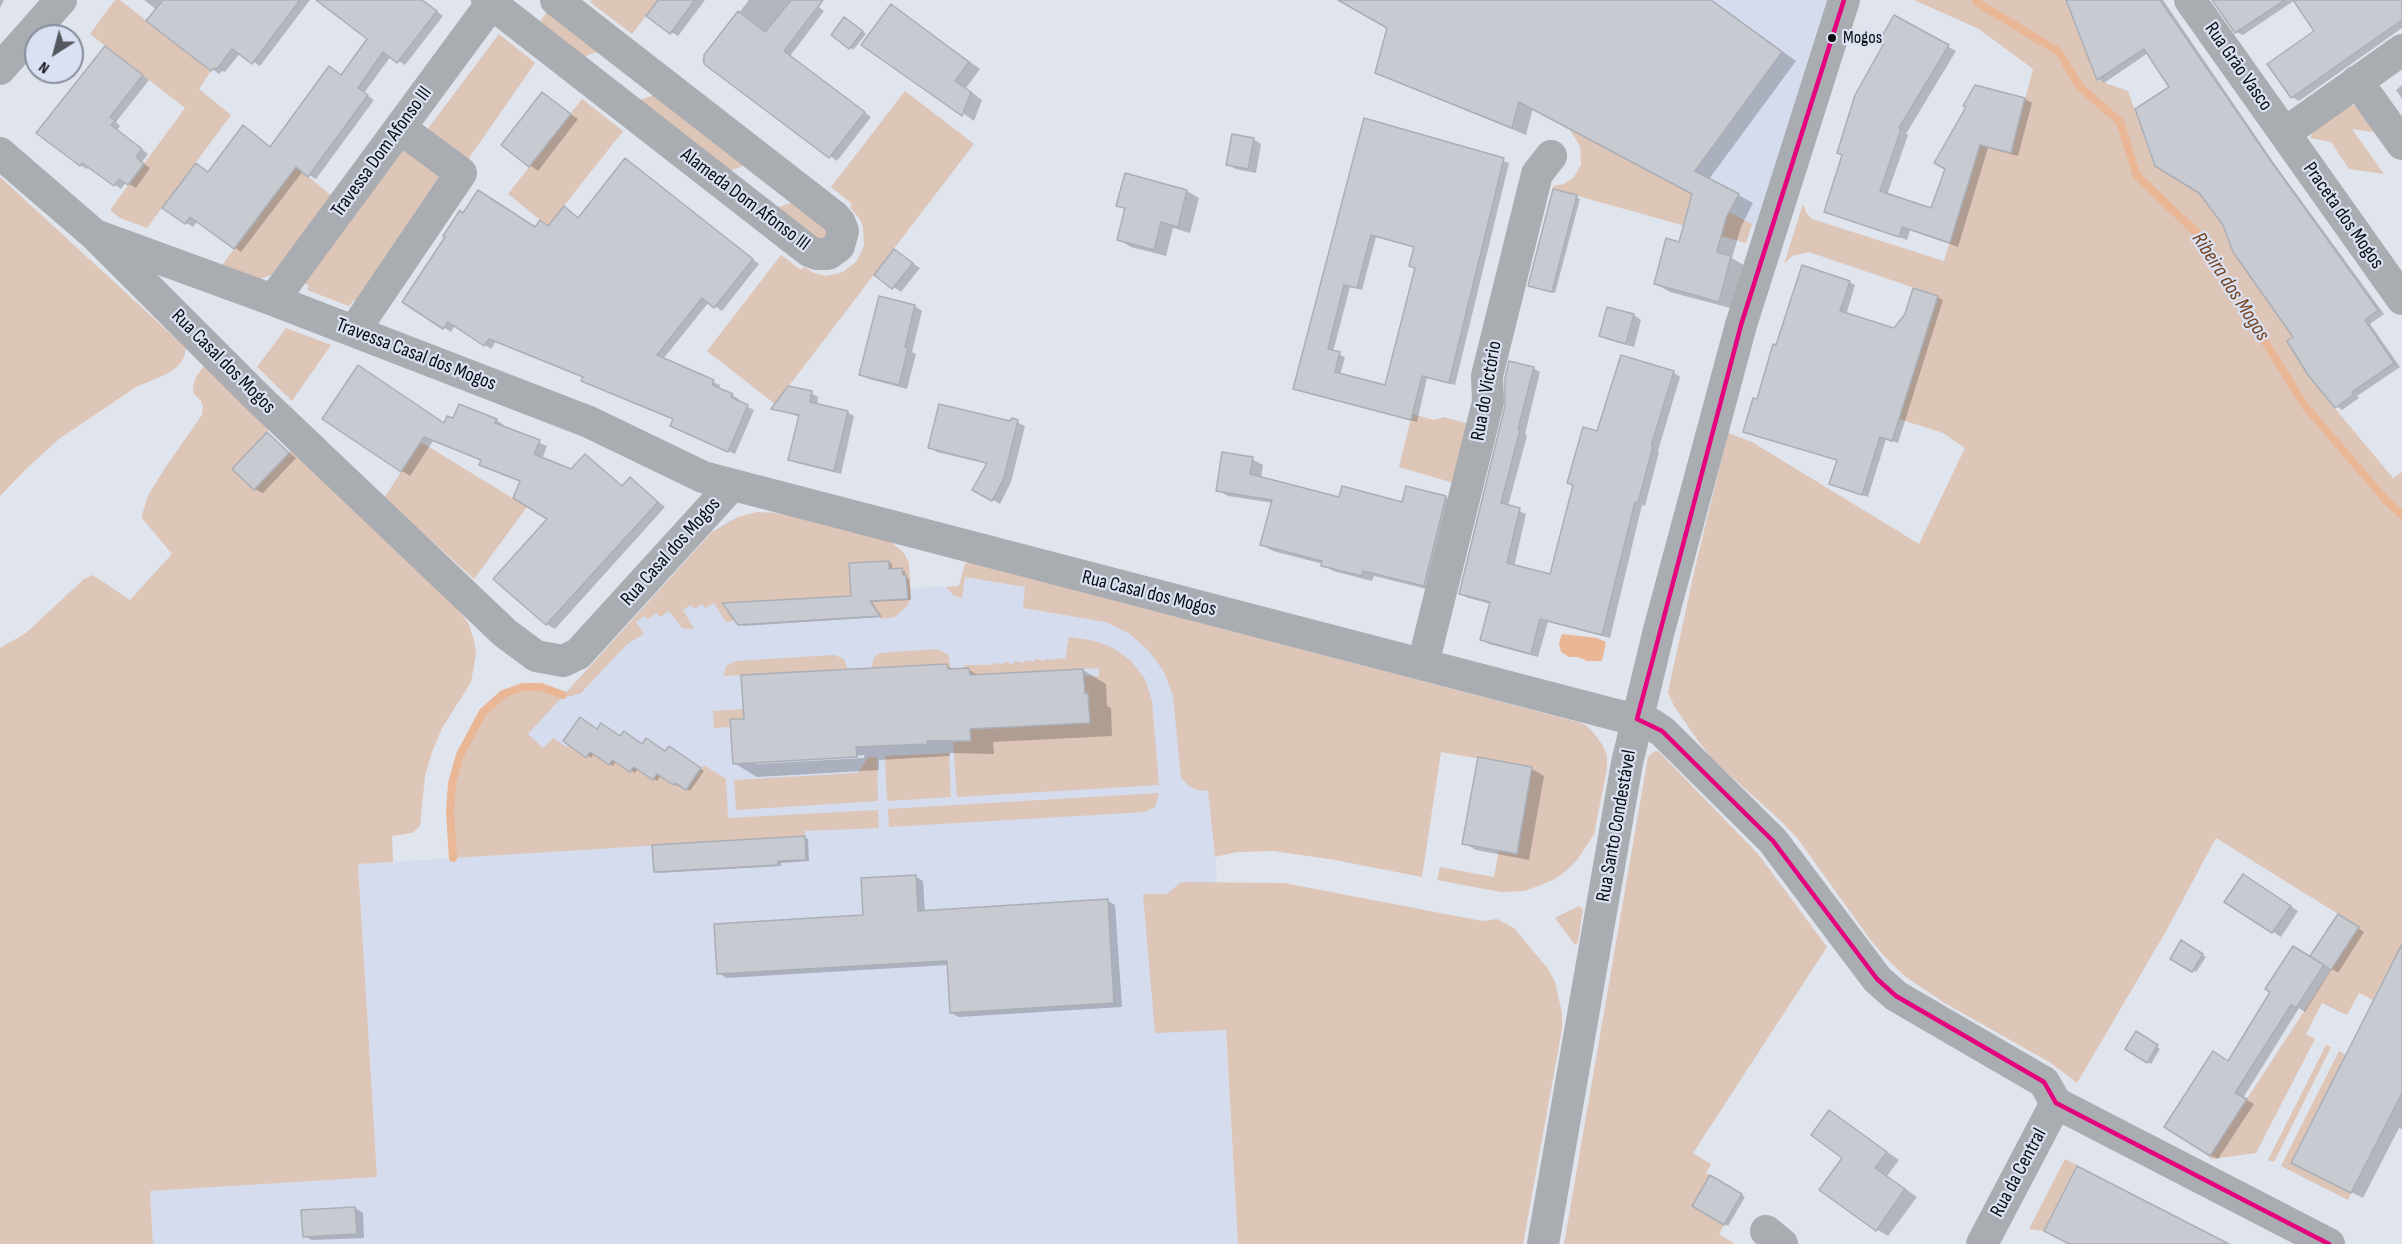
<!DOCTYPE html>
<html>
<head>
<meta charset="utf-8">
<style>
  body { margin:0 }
  #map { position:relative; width:2402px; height:1244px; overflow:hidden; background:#e0e4ed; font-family:"Sofia Sans Condensed",sans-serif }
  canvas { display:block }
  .north { position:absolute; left:24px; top:24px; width:60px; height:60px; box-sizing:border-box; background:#dae1f3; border:2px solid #868c99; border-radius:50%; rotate:216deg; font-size:16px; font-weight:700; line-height:24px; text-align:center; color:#090c11 }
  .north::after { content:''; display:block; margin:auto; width:21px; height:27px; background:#54585e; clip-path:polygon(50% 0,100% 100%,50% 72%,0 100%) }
</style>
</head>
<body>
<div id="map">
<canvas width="2402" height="1244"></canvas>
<div class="north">N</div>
</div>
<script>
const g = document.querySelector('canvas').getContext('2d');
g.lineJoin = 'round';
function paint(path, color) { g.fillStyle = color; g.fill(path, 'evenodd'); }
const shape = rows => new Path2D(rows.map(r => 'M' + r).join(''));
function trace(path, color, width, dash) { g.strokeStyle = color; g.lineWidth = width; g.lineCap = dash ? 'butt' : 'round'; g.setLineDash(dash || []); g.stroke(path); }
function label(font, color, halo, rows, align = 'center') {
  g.font = font + ' "Sofia Sans Condensed",sans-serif'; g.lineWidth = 4.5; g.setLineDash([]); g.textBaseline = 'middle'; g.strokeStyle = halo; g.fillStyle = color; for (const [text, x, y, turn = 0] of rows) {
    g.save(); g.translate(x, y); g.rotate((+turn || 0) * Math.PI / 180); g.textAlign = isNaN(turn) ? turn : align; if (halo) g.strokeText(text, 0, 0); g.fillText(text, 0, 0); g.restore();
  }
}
const built = shape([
  [1338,0,1840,0,1767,233,1570,130],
  [757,512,776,512,895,554,906,575,907,588,959,586,965,564,1189,619,1216,867,1238,1244,153,1244,150,1191,377,1177,358,864,503,855,499,766,705,539,728,521]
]);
const green = shape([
  [115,0,120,0,211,71,199,89,231,115,147,228,120,218,110,210,185,108,90,34],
  [592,0,658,0,632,34,590,2],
  [1914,0,2066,0,2097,80,2128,91,2154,165,2199,193,2223,225,2232,251,2293,337,2287,341,2308,376,2393,478,2402,472,2402,960,2395,957,2373,1000,2359,993,2347,1015,2322,1003,2306,1034,2315,1039,2256,1153,2212,1159,2209,1157,2359,927,2216,838,2165,933,2077,1083,2051,1063,1943,1002,1906,977,1888,960,1872,942,1798,839,1780,820,1714,761,1699,742,1674,706,1668,692,1696,564,1728,433,1752,442,1919,544,1965,448,1943,433,1899,419,1938,296,1809,252,1792,256,1784,264,1803,204,1807,214,1812,219,1944,261,1980,145,2011,153,2033,69,1979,29],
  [550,8,599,51,578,59,536,27],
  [499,34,535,63,467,161,427,130],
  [905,91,974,144,775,404,707,351,781,255,801,270,804,267,814,273,826,276,843,272,857,261,864,245,863,227,859,218,850,208,852,204,831,187],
  [660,93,751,163,724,173,634,102],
  [582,99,623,131,548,226,508,194],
  [2352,105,2356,106,2378,133,2352,129,2384,174,2349,169,2331,142,2310,138,2316,127],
  [1570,130,1752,224,1746,243,1553,189,1553,186,1564,184,1573,178,1581,165,1580,146],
  [402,149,441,176,359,303,354,300,349,306,307,290,309,286,303,282],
  [296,167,332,196,274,274,259,279,222,265],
  [0,177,186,348,184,357,179,365,167,374,136,387,59,439,27,468,0,496],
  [799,200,828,225,826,237,822,240,815,241,776,208],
  [286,328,331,345,292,401,257,367],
  [204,365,271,427,232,469,254,490,293,448,457,608,468,623,474,640,476,654,471,682,442,728,432,752,425,776,420,826,412,833,392,836,393,862,358,864,377,1177,150,1191,153,1244,0,1244,0,648,26,633,84,579,93,575,130,600,172,554,142,518,143,511,149,494,165,468,202,415,203,406,201,401,194,394,193,388,195,379],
  [1412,414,1434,420,1444,417,1472,425,1457,484,1399,467],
  [421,442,527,507,474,579,384,498],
  [757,512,787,514,891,542,904,553,909,563,911,596,908,605,895,617,881,619,865,596,726,622,714,603,705,608,702,604,694,609,691,605,683,610,694,629,682,628,669,611,660,617,657,613,648,619,645,616,636,622,644,634,627,644,581,693,572,696,563,696,528,734,543,748,553,738,566,747,568,745,586,757,590,752,609,765,612,760,630,772,634,767,653,780,657,774,673,785,675,783,686,790,704,765,726,779,728,818,878,810,879,828,805,831,805,836,453,858,450,812,452,783,460,755,483,712,503,694,523,687,541,687,564,695,712,532,738,517],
  [889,561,889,569,902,568,903,575,906,576,907,599,849,563],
  [968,562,1578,722,1587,726,1594,733,1603,746,1607,756,1607,769,1594,834,1578,859,1566,871,1553,880,1525,891,1501,892,1437,880,1440,867,1494,877,1499,850,1517,854,1532,768,1441,752,1422,877,1335,860,1274,851,1237,852,1215,857,1208,791,1198,790,1190,787,1181,778,1173,696,1164,672,1149,651,1130,634,1106,622,1023,608,1025,587,965,577,962,598,954,596,946,587,959,586,965,564],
  [1069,637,1095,641,1113,648,1131,661,1145,679,1152,701,1159,785,957,797,953,742,971,741,970,729,1089,723,1088,693,1084,694,1084,676,1099,676,1099,668,970,675,969,668,964,668,964,665,993,665,994,663,1003,664,1004,662,1014,664,1014,661,1024,663,1025,660,1034,662,1035,659,1045,661,1045,659,1055,660,1056,658,1065,659],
  [936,649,948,654,951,669,948,670,947,665,871,669,874,657,880,653],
  [834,655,844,659,848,670,724,676,726,666,736,661],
  [743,709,744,719,730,719,730,727,714,728,713,711],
  [1658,751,1758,854,1827,947,1693,1153,1711,1164,1706,1173,1710,1175,1692,1206,1724,1225,1719,1234,1735,1244,1564,1244,1648,757,1653,752],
  [949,753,951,797,887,801,885,756],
  [868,757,877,757,878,801,736,810,734,780,858,773],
  [1159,793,1155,807,1145,812,889,827,888,809],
  [1181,882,1284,883,1482,921,1497,919,1514,928,1548,969,1555,982,1562,1013,1562,1029,1523,1244,1238,1244,1226,1030,1155,1033,1143,894,1167,894],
  [1579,906,1583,909,1578,942,1575,945,1555,918],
  [2326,1045,2331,1047,2274,1162,2268,1160],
  [2339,1051,2346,1055,2292,1163,2351,1193,2348,1200,2281,1166],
  [2065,1159,2077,1165,2044,1231,2029,1229]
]);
const water = shape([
  [1562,634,1597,638,1606,642,1602,661,1587,661,1578,657,1569,657,1561,652,1559,643]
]);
const shadow = shape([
  [0,0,4,0,0,8],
  [144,0,310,0,260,66,240,53,225,72,222,71,219,74,148,21,157,10],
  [318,0,422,0,443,16,405,65,391,56,364,93,374,100,316,179,303,171,241,252,198,220,193,227,186,223,209,173,243,127,271,148,342,76,369,39],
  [660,0,705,0,678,36,671,32],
  [749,0,818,0,822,3,819,7,824,11,790,56,871,117,837,161,702,60],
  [1340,0,1712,0,1796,61,1709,179,1753,203,1741,227,1732,258,1745,266,1734,309,1670,292,1656,284,1680,244,1694,194,1533,108,1526,135,1392,80,1377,72,1389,27],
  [2067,0,2163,0,2274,163,2384,314,2370,324,2400,367,2357,396,2359,398,2342,410,2336,406,2295,337,2172,87,2148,53,2104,83,2098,79],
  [2214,0,2402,0,2402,28,2299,101,2292,97,2316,31,2295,0,2243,35,2236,32],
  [892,6,980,69,966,88,982,100,974,121,864,44],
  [1895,17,1956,51,1906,134,1908,135,1887,195,1932,210,1946,168,2025,99,2032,103,2018,156,1988,148,1958,247,1910,230,1907,240,1826,211],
  [848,21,866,34,853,50,833,35],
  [112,52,149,80,116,122,120,126,117,130,148,154,142,162,150,168,136,188,126,182,121,189,89,166,87,169,80,165],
  [2402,85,2402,99,2396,90],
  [542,94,578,119,538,171,503,144],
  [1365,120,1509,163,1455,385,1427,378,1417,422,1295,388],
  [1376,237,1416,247,1411,266,1416,269,1386,386,1340,375,1345,357,1333,352,1350,287,1362,290],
  [1253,139,1261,144,1256,173,1235,169,1228,164],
  [626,160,759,264,722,311,709,302,663,359,713,382,720,385,719,389,739,399,737,402,754,410,735,454,678,429,674,419,584,377,496,341,491,349,455,325,451,332,404,301,464,214,536,229,549,227,571,212,579,219],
  [1126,175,1187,191,1199,198,1190,233,1173,228,1166,256,1131,247,1119,240,1126,210,1118,205],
  [1576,197,1580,199,1555,293,1533,287],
  [902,256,920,268,901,292,876,275],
  [1849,282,1855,285,1846,315,1895,330,1937,297,1943,300,1898,443,1886,439,1868,497,1831,484,1838,461,1745,431,1777,347],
  [915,306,922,311,912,352,916,354,907,389,869,379,861,375],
  [1634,315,1641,320,1634,347,1609,340,1601,335],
  [1533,368,1540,372,1525,434,1527,436,1508,506,1526,514,1514,567,1551,576,1673,372,1680,377,1658,451,1659,452,1645,506,1642,505,1610,638,1548,622,1538,657,1489,644,1482,640,1491,604,1468,598,1461,594],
  [811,393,818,397,817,405,847,412,854,416,841,474,797,463,790,459,800,417,773,408],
  [324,418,445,425,496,420,504,425,503,427,547,446,542,459,571,471,585,455,623,487,630,479,665,507,555,629,546,624,549,518,521,481,482,460,433,441,410,476],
  [1013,420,1025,426,1011,482,1000,504,974,489,988,464,937,452,930,447,1011,423],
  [267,434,296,458,263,493,255,489],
  [1252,459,1263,465,1261,478,1340,499,1403,503,1446,497,1456,503,1435,591,1374,576,1372,581,1333,571,1323,564,1273,551,1262,545,1273,503,1228,496,1217,490],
  [889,562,892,564,892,570,905,571,905,577,909,579,911,600,872,602,882,617,743,626,739,624,853,597],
  [947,666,954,670,969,670,980,676,1083,670,1106,684,1107,706,1111,708,1112,736,993,742,994,754,950,753,950,756,879,760,879,770,757,777,734,763,746,720],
  [864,755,864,758,755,764,755,761],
  [598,731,666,753,673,750,704,771,690,791,679,783,677,786,661,775,657,781,638,768,635,773,616,761,613,766,594,753,591,758,565,741],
  [1479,759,1532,769,1544,776,1529,860,1476,850,1464,843],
  [804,837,808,839,809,861,781,863,781,866,659,873,655,871],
  [915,876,923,881,925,912,1108,901,1115,905,1122,1007,959,1017,951,1013,948,965,726,978,719,973,865,916],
  [2251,880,2298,911,2281,937,2226,901],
  [2339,916,2364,932,2338,973,2332,969,2305,1012,2299,1008,2243,1098,2254,1104,2218,1159,2210,1155,2229,1062,2302,952,2325,967],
  [2182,942,2206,957,2196,972,2172,958],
  [2402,962,2402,1129,2399,1128,2363,1198,2305,1169],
  [2136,1033,2160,1049,2151,1064,2127,1049],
  [1829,1112,1899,1160,1887,1176,1917,1197,1888,1236,1876,1229,1844,1158],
  [1711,1177,1745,1197,1728,1226,1694,1205],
  [355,1208,363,1213,364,1238,312,1240,304,1236]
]);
const stream = shape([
  [1976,0,1978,3,2059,52,2080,87,2120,122,2137,176,2198,234,2305,406,2385,499,2402,515],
  [453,858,450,812,452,783,460,755,483,712,503,694,523,687,541,687,563,695]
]);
const building = shape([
  [163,0,300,0,252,64,232,49,217,69,214,68,211,71,146,21,163,0],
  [316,0,422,0,437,11,397,63,383,52,358,88,368,95,316,166,308,177,296,167,234,249,190,217,185,224,162,208,196,163,208,172,243,125,270,147,329,66,341,75,367,39,316,0],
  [658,0,695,0,670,34,646,16,658,0],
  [791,0,823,0,784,51,865,112,829,158,704,64,704,55,738,11,765,32,791,0],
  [1338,0,1711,0,1782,52,1695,171,1739,194,1726,218,1717,252,1731,256,1719,302,1654,284,1666,238,1679,242,1692,194,1519,102,1512,128,1375,73,1387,28,1338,0],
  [2066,0,2160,0,2268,157,2378,310,2365,320,2394,363,2352,392,2353,395,2335,408,2308,375,2287,341,2293,337,2233,252,2223,225,2199,193,2155,166,2135,109,2169,87,2144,49,2097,80,2066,0],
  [2212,0,2285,0,2235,33,2212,0],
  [2293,0,2402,0,2402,20,2291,98,2267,64,2314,31,2293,0],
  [891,4,969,62,955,81,971,92,962,116,861,45,891,4],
  [1894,15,1949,45,1899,128,1901,129,1880,191,1931,208,1945,169,1934,163,1966,107,1963,106,1975,85,2025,98,2011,153,1980,145,1950,243,1902,227,1899,237,1824,212,1842,155,1837,153,1855,95,1883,45,1878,43,1894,15],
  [844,17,863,31,849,49,831,35,844,17],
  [105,46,143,75,110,117,115,121,111,125,142,149,136,157,144,164,128,185,119,179,114,186,82,163,80,166,36,133,105,46],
  [542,92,571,114,529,167,501,145,542,92],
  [1364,118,1504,158,1449,383,1422,376,1411,420,1293,389,1364,118],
  [1371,235,1414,247,1409,266,1415,268,1385,385,1335,372,1340,352,1328,349,1344,285,1357,288,1371,235],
  [1232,134,1254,138,1248,169,1226,165,1232,134],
  [625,158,753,259,714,308,702,298,657,355,714,380,712,385,733,394,731,397,748,405,728,452,670,426,673,419,581,381,583,377,489,339,484,346,448,322,443,329,402,302,445,237,443,236,460,210,463,213,478,190,535,227,540,220,548,226,564,206,578,218,625,158],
  [1125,173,1187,190,1178,227,1161,222,1154,250,1117,240,1125,208,1116,206,1125,173],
  [1553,189,1577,195,1552,292,1528,286,1553,189],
  [894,249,913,263,892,289,874,275,894,249],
  [1802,265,1850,281,1840,311,1894,328,1905,314,1913,288,1938,296,1892,441,1880,437,1862,495,1829,484,1837,460,1743,432,1753,398,1757,399,1773,344,1776,345,1802,265],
  [879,296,915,305,905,347,908,348,899,385,859,375,879,296],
  [1607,307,1634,314,1626,344,1599,336,1607,307],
  [1621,355,1674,371,1651,446,1653,446,1638,503,1635,502,1602,635,1540,619,1531,654,1480,640,1490,602,1459,594,1505,406,1505,378,1509,361,1534,367,1518,429,1520,430,1501,503,1520,508,1507,563,1550,574,1573,485,1567,483,1583,427,1597,431,1621,355],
  [358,365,444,423,447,416,453,418,459,404,497,419,495,423,540,440,534,454,571,469,585,454,622,486,630,477,658,502,546,625,493,579,547,519,513,498,520,481,479,465,481,460,424,437,401,472,322,419,358,365],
  [788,386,812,391,810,402,848,411,834,471,788,460,799,415,771,409,788,386],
  [939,404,1010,421,1012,418,1018,420,1004,478,992,501,972,490,987,463,928,448,939,404],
  [267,432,289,453,254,490,232,469,267,432],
  [1222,452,1253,457,1250,474,1339,497,1342,486,1402,502,1406,486,1446,496,1424,586,1363,571,1362,576,1321,566,1322,561,1260,545,1272,500,1216,491,1222,452],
  [889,561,889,569,902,568,903,575,906,575,908,599,870,601,880,616,738,625,722,603,851,596,849,563,889,561],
  [947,664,948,669,969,668,970,675,1083,669,1085,694,1088,693,1090,723,970,729,971,741,927,741,928,744,856,747,857,757,733,764,730,719,744,719,741,675,947,664],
  [580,717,597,729,601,723,620,736,624,731,642,744,646,738,665,751,669,746,701,768,686,790,675,783,673,785,657,774,653,780,634,767,630,772,612,760,609,765,590,752,586,758,563,741,580,717],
  [1478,757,1532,767,1517,854,1462,844,1478,757],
  [805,836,806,860,778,861,778,865,654,872,652,845,805,836],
  [2243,874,2291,906,2272,933,2224,902,2243,874],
  [916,875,918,911,1108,899,1114,1003,950,1013,947,961,717,974,714,924,863,915,861,878,916,875],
  [2338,914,2359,927,2331,970,2310,956,2338,914],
  [2181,940,2203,954,2192,972,2170,959,2181,940],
  [2402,944,2402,1093,2351,1193,2291,1163,2402,944],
  [2293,946,2324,965,2296,1008,2291,1005,2235,1093,2247,1099,2210,1156,2164,1127,2213,1051,2228,1061,2270,992,2265,989,2293,946],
  [2136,1031,2158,1045,2147,1063,2125,1049,2136,1031],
  [1829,1110,1887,1152,1875,1168,1905,1189,1876,1231,1819,1190,1842,1158,1811,1135,1829,1110],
  [2077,1166,2229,1244,2069,1244,2044,1231,2077,1166],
  [1710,1175,1742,1194,1724,1225,1692,1206,1710,1175],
  [355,1207,357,1234,303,1237,301,1210,355,1207]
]);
const minor = shape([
  [487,0,809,251,817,254,828,254,839,246,843,231,840,223,835,217,556,0],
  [2190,0,2402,299],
  [0,69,61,0],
  [2357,81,2402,144],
  [2285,133,2402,50],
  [0,153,95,235,258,398,505,633,536,656,563,661,578,654,732,485],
  [95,235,273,300,589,422,703,477,1651,724,1662,731,1773,841,1877,979,1896,996,2044,1082,2056,1103,2329,1244],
  [273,300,494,0],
  [354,331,461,173,400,128],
  [1423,664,1488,402,1487,376,1537,174,1551,156],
  [1766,1231,1782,1244],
  [1543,1244,1627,763,1658,634,1741,325,1844,0],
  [1982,1244,2056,1103]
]);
const bus1 = shape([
  [1637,719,1662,731,1773,841,1877,979,1896,996,2044,1082,2056,1103,2329,1244],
  [1637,719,1741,325,1844,0]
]);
const markers = [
  [1832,38,5,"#090c11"]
];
const busNames = [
  ["Mogos",1843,38]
];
const streetNames = [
  ["Rua Grão Vasco",2238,67,55],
  ["Travessa Dom Afonso III",382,152,-54],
  ["Alameda Dom Afonso III",745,200,37],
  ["Praceta dos Mogos",2343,216,55],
  ["Travessa Casal dos Mogos",416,355,21],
  ["Rua Casal dos Mogos",223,362,45],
  ["Rua do Victório",1487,391,-80],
  ["Rua Casal dos Mogos",671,552,-48],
  ["Rua Casal dos Mogos",1149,594,14],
  ["Rua Santo Condestável",1617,826,-80],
  ["Rua da Central",2019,1173,-62]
];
const waterNames = [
  ["Ribeira dos Mogos",2230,287,57]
];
paint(built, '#d5dcee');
paint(green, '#ddc5b7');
paint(water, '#e9b696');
paint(shadow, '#0003');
trace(stream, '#e9b696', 8);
paint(building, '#c7cad1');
trace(building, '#abaeb5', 1.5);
trace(minor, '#a9acb1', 32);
trace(bus1, '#e5007d', 4.5);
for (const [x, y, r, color] of markers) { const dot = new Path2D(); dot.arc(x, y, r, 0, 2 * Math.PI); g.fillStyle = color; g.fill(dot); trace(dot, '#dae1f3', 2); }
label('18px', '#090c11', '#dae1f3', busNames, 'left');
label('20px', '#090c11', '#dae1f3', streetNames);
label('italic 21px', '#74431e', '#dae1f3', waterNames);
</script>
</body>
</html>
